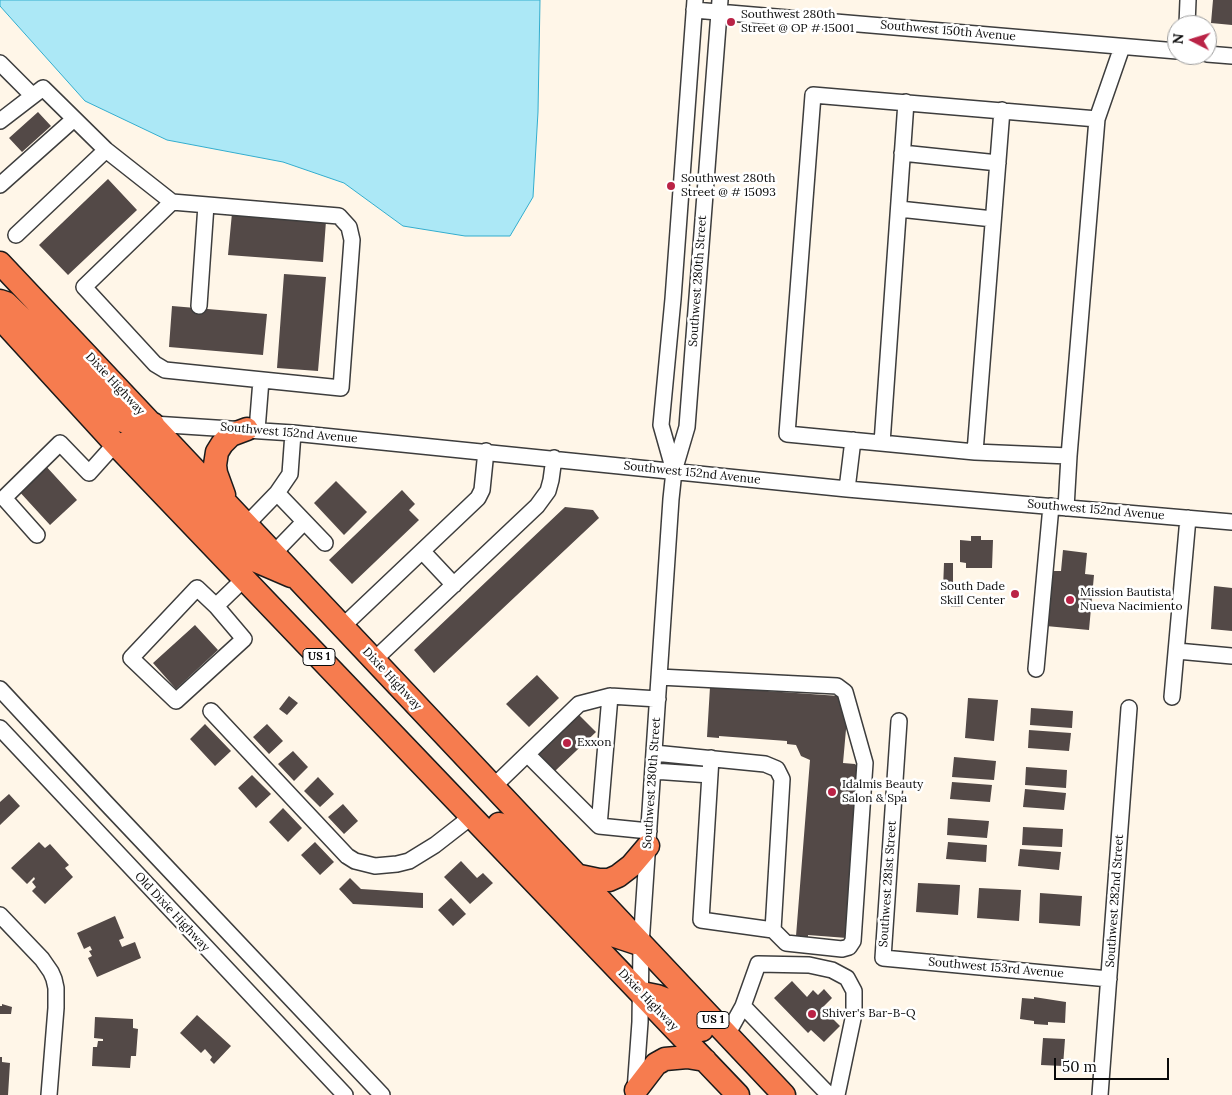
<!DOCTYPE html>
<html>
<head>
<meta charset="utf-8">
<style>
  body { margin:0 }
  #map { position:relative; width:1232px; height:1095px; overflow:hidden; background:#fff6e8; font-family:Lora,serif }
  canvas { display:block }
  .north { position:absolute; left:1167px; top:15px; width:50px; height:50px; box-sizing:border-box; background:#fff; border:1px solid #9d9d9d; border-radius:50%; rotate:275deg; font-size:14px; font-weight:700; line-height:20px; text-align:center; color:#0a0a0a }
  .north::after { content:''; display:block; margin:auto; width:18px; height:22px; background:#ba2346; clip-path:polygon(50% 0,100% 100%,50% 72%,0 100%) }
  .scale { position:absolute; left:1054px; top:1058px; width:115px; height:22px; box-sizing:border-box; border:2px solid #0a0a0a; border-top:0; padding-left:6px; font-size:15px; line-height:18px; white-space:nowrap; color:#0a0a0a; -webkit-text-stroke:4px #fff; paint-order:stroke }
</style>
</head>
<body>
<div id="map">
<canvas width="1232" height="1095"></canvas>
<div class="north">N</div>
<div class="scale">50 m</div>
</div>
<script>
const g = document.querySelector('canvas').getContext('2d');
g.lineJoin = 'round';
function paint(path, color) { g.fillStyle = color; g.fill(path, 'evenodd'); }
const shape = rows => new Path2D(rows.map(r => 'M' + r).join(''));
function trace(path, color, width, dash) { g.strokeStyle = color; g.lineWidth = width; g.lineCap = dash ? 'butt' : 'round'; g.setLineDash(dash || []); g.stroke(path); }
function label(font, color, halo, rows, align = 'center') {
  g.font = font + ' Lora,serif'; g.lineWidth = 5; g.setLineDash([]); g.textBaseline = 'middle'; g.strokeStyle = halo; g.fillStyle = color; for (const [text, x, y, turn = 0] of rows) {
    g.save(); g.translate(x, y); g.rotate((+turn || 0) * Math.PI / 180); g.textAlign = isNaN(turn) ? turn : align; if (halo) g.strokeText(text, 0, 0); g.fillText(text, 0, 0); g.restore();
  }
}
const water = shape([
  [0,0,540,0,538,112,533,197,510,236,465,236,403,226,344,183,283,162,167,140,85,101,0,6,0,0]
]);
const building = shape([
  [1213,0,1232,0,1232,25,1211,23],
  [38,112,51,126,22,152,9,138],
  [108,179,137,210,68,275,39,245],
  [232,213,326,221,323,262,228,255],
  [284,274,326,277,318,371,277,368],
  [172,306,267,314,263,355,169,347],
  [44,464,77,500,50,525,17,489],
  [336,481,367,512,344,535,314,503],
  [402,490,415,504,409,510,419,520,352,584,329,560],
  [565,507,593,510,599,518,434,673,414,650],
  [971,536,981,536,981,540,993,540,992,568,966,568,966,563,960,562,960,540,971,541],
  [1063,550,1087,553,1085,574,1094,575,1089,630,1046,626,1051,571,1061,571],
  [944,563,953,563,953,590,943,589],
  [1214,586,1232,588,1232,631,1211,629],
  [951,599,961,599,961,607,951,607],
  [195,625,218,650,176,689,153,663],
  [537,675,559,698,529,727,506,704],
  [710,687,839,696,848,707,843,763,855,764,859,768,847,938,808,935,808,937,796,936,810,760,801,756,796,745,787,744,787,741,719,736,719,738,707,737],
  [289,696,298,703,287,715,279,709],
  [968,698,998,700,994,741,965,738],
  [1031,708,1073,711,1072,728,1030,725],
  [579,715,596,732,555,771,539,754],
  [205,724,231,751,215,766,190,739],
  [267,724,283,741,269,754,253,737],
  [1029,730,1071,733,1069,751,1028,748],
  [293,751,308,767,294,781,278,764],
  [954,757,996,761,994,780,952,777],
  [1026,767,1067,770,1066,788,1025,785],
  [252,775,271,794,256,808,238,788],
  [318,777,334,794,320,807,304,791],
  [952,782,992,785,990,802,950,799],
  [1025,789,1066,793,1064,810,1023,807],
  [9,794,20,806,0,825,0,802],
  [343,804,358,821,344,834,328,817],
  [283,808,302,828,288,842,269,822],
  [948,818,989,821,987,838,947,835],
  [1023,827,1063,829,1062,847,1022,845],
  [39,842,45,848,50,844,69,865,65,868,73,877,45,904,32,891,36,887,32,882,35,879,34,877,27,884,11,868],
  [315,842,334,862,320,875,301,855],
  [948,842,987,845,986,862,946,859],
  [1020,849,1061,852,1059,870,1018,866],
  [461,861,477,878,483,873,493,883,470,904,444,877],
  [350,878,361,889,423,893,423,908,353,904,339,889],
  [918,883,960,885,958,915,916,912],
  [979,888,1021,890,1019,921,977,918],
  [1040,893,1082,896,1080,926,1039,923],
  [451,898,466,914,453,926,438,910],
  [115,916,124,938,119,940,122,947,135,942,141,958,97,977,88,958,92,956,89,951,92,950,90,946,84,949,77,933],
  [792,981,807,997,813,990,818,995,824,989,832,998,822,1008,840,1026,824,1042,811,1030,808,1033,774,998],
  [1034,997,1066,1002,1065,1023,1048,1022,1048,1025,1034,1024,1034,1021,1020,1019,1022,998,1034,999],
  [2,1004,12,1007,11,1014,0,1014,0,1006,2,1006],
  [197,1015,231,1046,214,1064,210,1060,212,1057,205,1049,201,1053,180,1033],
  [95,1017,133,1019,133,1028,138,1029,136,1056,131,1056,130,1068,92,1066,93,1047,97,1047,98,1041,103,1041,103,1039,94,1038],
  [1043,1038,1065,1039,1063,1066,1041,1065],
  [0,1057,2,1057,2,1062,10,1063,8,1095,0,1095]
]);
const minor = shape([
  [694,10,1177,51],
  [1187,25,1188,0],
  [1207,54,1232,56],
  [0,63,32,95],
  [0,121,43,88,106,150,172,202,339,216,349,227,352,240,341,388,165,370,155,364,84,287,172,202],
  [902,153,998,163],
  [0,185,74,119],
  [899,209,993,219],
  [16,235,106,150],
  [199,306,206,205],
  [153,424,293,433,847,489,1232,522],
  [257,430,261,380],
  [882,443,906,102],
  [975,452,1002,110],
  [1069,456,975,452,787,434,813,95,1097,119],
  [674,471,661,425,673,299,695,0],
  [847,489,853,440],
  [277,493,325,543],
  [1066,508,1069,456,1097,119,1122,47],
  [247,524,277,493,290,474,293,433],
  [37,535,4,498,60,443,89,473,115,444],
  [423,552,454,585],
  [274,553,304,522],
  [216,606,244,639,176,701,131,658,197,588,216,606,244,579],
  [343,626,478,498,482,490,486,451],
  [1177,651,1232,656],
  [374,660,537,506,548,491,551,480,554,458],
  [1036,669,1051,506],
  [659,677,837,686,845,692,865,763,853,941,849,947,842,949,786,943,773,930,701,920,711,758],
  [0,689,106,803,382,1095],
  [1172,697,1188,518],
  [211,711,347,856,355,861,375,866,397,864,409,861,435,845,471,817],
  [899,721,883,958,1109,979],
  [0,728,345,1095],
  [654,753,765,764,777,769,782,779,773,930],
  [528,755,599,826,649,831],
  [653,771,710,775],
  [493,787,579,704,610,696,658,699],
  [599,826,610,696],
  [0,915,42,959,51,972,54,979,56,988,56,1008,49,1095],
  [743,1006,829,1095],
  [727,1035,743,1006,758,964,809,965,832,970,847,978,854,991,854,1014,837,1095],
  [635,1091,640,1022,641,945,671,499,674,471,687,427,720,0],
  [1100,1095,1129,708]
]);
const highway = shape([
  [0,263,784,1095],
  [0,301,6,303,35,331,120,420,129,423,153,424],
  [0,318,119,448,738,1095],
  [119,448,127,442,137,441,148,449,220,527,256,561,291,576],
  [224,495,216,473,215,465,217,452,222,444,231,435,247,429],
  [499,824,603,929,612,935,636,943],
  [575,875,599,880,609,880,618,876,631,866,648,846],
  [642,993,657,996,670,1001,686,1013,702,1030],
  [636,1090,656,1064,665,1059,687,1057,705,1060]
]);
const markers = [
  [731,22,5,"#ba2346"],
  [671,186,5,"#ba2346"],
  [1015,594,5,"#ba2346"],
  [1070,600,5,"#ba2346"],
  [567,743,5,"#ba2346"],
  [832,792,5,"#ba2346"],
  [812,1014,5,"#ba2346"]
];
const shields = [
  [319,657,32],
  [713,1020,32]
];
const shieldNames = [
  ["US 1",319,657],
  ["US 1",713,1020]
];
const poiNames = [
  ["Southwest 280th",741,15],
  ["Street @ OP # 15001",741,29],
  ["Southwest 280th",681,179],
  ["Street @ # 15093",681,193],
  ["South Dade",1005,587,"right"],
  ["Skill Center",1005,601,"right"],
  ["Mission Bautista",1080,593],
  ["Nueva Nacimiento",1080,607],
  ["Exxon",577,743],
  ["Idalmis Beauty",842,785],
  ["Salon & Spa",842,799],
  ["Shiver's Bar-B-Q",822,1014]
];
const streetNames = [
  ["Southwest 150th Avenue",948,31,5],
  ["Southwest 280th Street",698,281,-86],
  ["Dixie Highway",115,384,47],
  ["Southwest 152nd Avenue",289,433,5],
  ["Southwest 152nd Avenue",692,473,6],
  ["Southwest 152nd Avenue",1096,510,5],
  ["Dixie Highway",392,679,47],
  ["Southwest 280th Street",652,783,-86],
  ["Southwest 281st Street",888,884,-86],
  ["Southwest 282nd Street",1115,901,-86],
  ["Old Dixie Highway",172,912,47],
  ["Southwest 153rd Avenue",996,968,5],
  ["Dixie Highway",648,1000,46]
];
paint(water, '#ace8f6');
trace(water, '#33adce', 1);
paint(building, '#534947');
trace(minor, '#3d3d3d', 18);
trace(highway, '#1b1b1b', 25);
trace(minor, '#fff', 15);
trace(highway, '#f67c4f', 22);
for (const [x, y, r, color] of markers) { const dot = new Path2D(); dot.arc(x, y, r, 0, 2 * Math.PI); g.fillStyle = color; g.fill(dot); trace(dot, '#fff', 2); }
for (const [x, y, w] of shields) { const box = new Path2D(); box.roundRect(x - w / 2, y - 8.5, w, 17, 4); g.fillStyle = '#fff'; g.fill(box); trace(box, '#0a0a0a', 1); }
label('bold 11px', '#0a0a0a', null, shieldNames);
label('12px', '#0a0a0a', '#fff', poiNames, 'left');
label('12px', '#0a0a0a', '#fff', streetNames);
</script>
</body>
</html>
